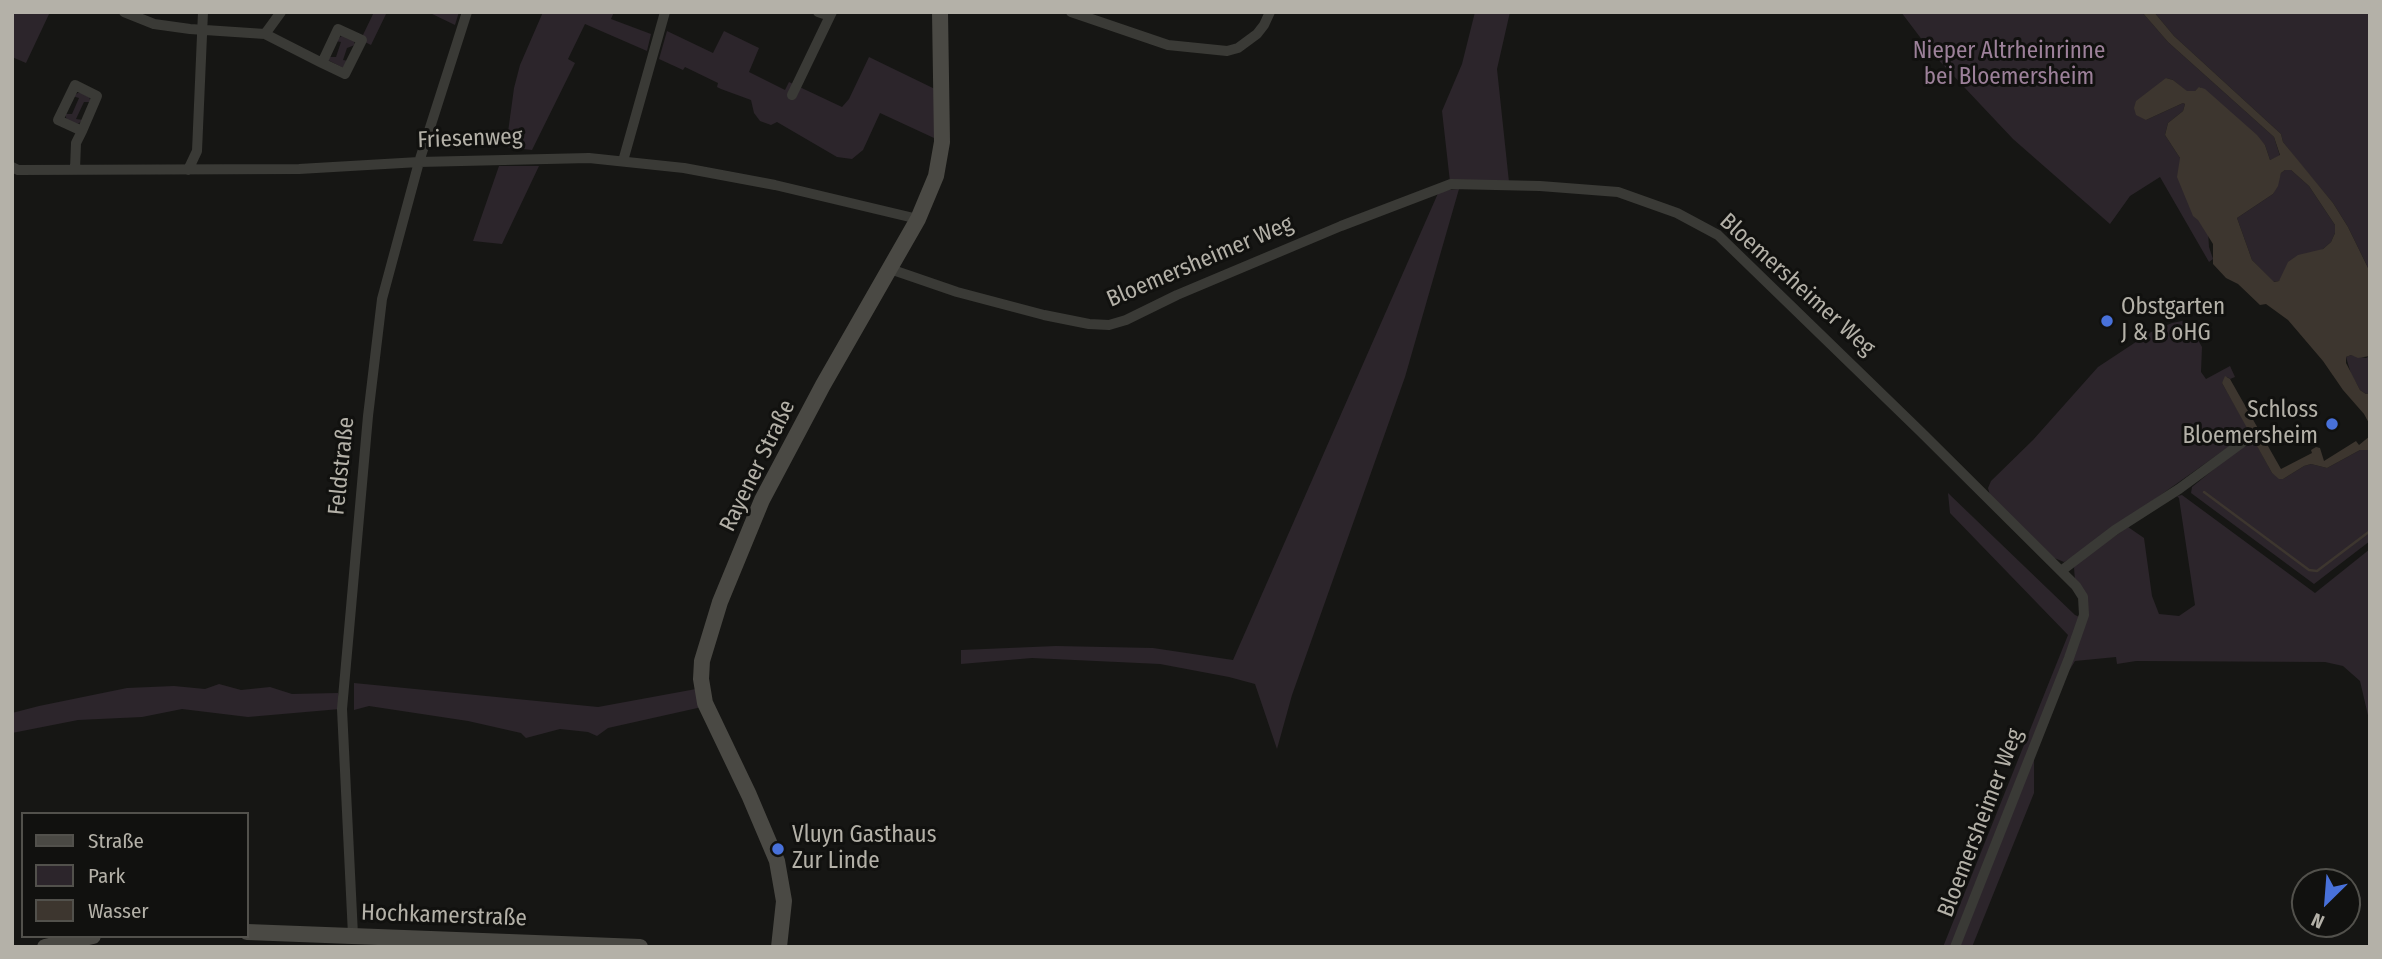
<!DOCTYPE html>
<html>
<head>
<meta charset="utf-8">
<style>
  body { margin:0 }
  #map { position:relative; width:2382px; height:959px; overflow:hidden; background:#161614; font-family:"Fira Sans Condensed",sans-serif }
  canvas { display:block }
  .frame { position:absolute; inset:0; border:14px solid #b4b1a8; pointer-events:none }
  .legend { position:absolute; left:21px; top:812px; width:228px; height:126px; box-sizing:border-box; background:#11110f; border:2px solid #52514c; margin:0; padding:9px 12px; list-style:none; font-size:21px; color:#b4b1a8 }
  .legend li { display:flex; align-items:center; gap:14px; height:35px }
  .legend b { width:35px; border:2px solid #52514c }
  .north { position:absolute; left:2291px; top:868px; width:70px; height:70px; box-sizing:border-box; background:#11110f; border:2px solid #52514c; border-radius:50%; rotate:205deg; font-size:19px; font-weight:700; line-height:28px; text-align:center; color:#b4b1a8 }
  .north::after { content:''; display:block; margin:auto; width:24px; height:32px; background:#4871da; clip-path:polygon(50% 0,100% 100%,50% 72%,0 100%) }
</style>
</head>
<body>
<div id="map">
<canvas width="2382" height="959"></canvas>
<div class="frame"></div>
<ul class="legend">
<li><b style="height:9px;background:#4a4944"></b>Straße</li>
<li><b style="height:19px;background:#2c252b"></b>Park</li>
<li><b style="height:19px;background:#3d362f"></b>Wasser</li>
</ul>
<div class="north">N</div>
</div>
<script>
const g = document.querySelector('canvas').getContext('2d');
g.lineJoin = 'round';
function paint(path, color) { g.fillStyle = color; g.fill(path, 'evenodd'); }
const shape = rows => new Path2D(rows.map(r => 'M' + r).join(''));
function trace(path, color, width, dash) { g.strokeStyle = color; g.lineWidth = width; g.lineCap = dash ? 'butt' : 'round'; g.setLineDash(dash || []); g.stroke(path); }
function label(font, color, halo, rows, align = 'center') {
  g.font = font + ' "Fira Sans Condensed",sans-serif'; g.lineWidth = 6; g.setLineDash([]); g.textBaseline = 'middle'; g.strokeStyle = halo; g.fillStyle = color; for (const [text, x, y, turn = 0] of rows) {
    g.save(); g.translate(x, y); g.rotate((+turn || 0) * Math.PI / 180); g.textAlign = isNaN(turn) ? turn : align; if (halo) g.strokeText(text, 0, 0); g.fillText(text, 0, 0); g.restore();
  }
}
const green = shape([
  [12,12,50,12,26,63,12,57],
  [374,12,387,12,371,45,365,42,362,37],
  [428,12,459,12,455,25],
  [543,12,614,12,611,19,651,34,647,51,585,24,568,59,575,63,532,150,506,147,514,88,520,65],
  [1475,12,1510,12,1497,69,1509,182,1450,182,1442,111,1462,64],
  [1901,12,2142,12,2168,42,2274,137,2280,156,2270,160,2265,145,2200,87,2195,91,2186,91,2173,80,2166,78,2146,120,2183,103,2185,104,2183,111,2168,123,2165,135,2180,158,2208,231,2209,247,2213,259,2209,262,2160,177,2130,196,2110,224,2013,139,1932,53],
  [2154,12,2370,12,2370,272,2348,227,2333,203,2297,160,2283,142,2281,134,2174,36],
  [667,31,713,53,724,31,759,48,749,72,785,90,789,82,842,107,849,99,869,57,937,90,934,138,880,113,863,150,852,159,837,157,777,122,771,125,760,121,754,113,751,100,721,89,717,87,718,83,685,67,683,70,659,59],
  [343,35,354,41,355,45,347,48,343,60,349,61,343,68,328,60,328,57,336,57,341,42,335,41],
  [80,92,89,97,91,102,84,102,76,119,83,120,78,124,67,121,65,114,72,114,79,98,72,96],
  [499,166,539,166,502,244,473,241],
  [2285,170,2291,170,2309,186,2335,225,2335,233,2331,242,2323,249,2279,281,2273,282,2252,260,2237,218,2273,194,2281,173],
  [1459,189,1405,377,1292,695,1277,749,1255,684,1229,677,1160,664,1032,658,961,664,961,650,1056,646,1153,648,1233,660,1439,191],
  [2182,321,2190,326,2202,347,2201,372,2206,379,2230,366,2235,377,2230,379,2227,377,2222,383,2250,432,2242,434,2237,441,2073,557,2064,562,2047,555,1991,499,1988,488,1991,481,2033,440,2098,367,2151,332,2172,323],
  [2351,355,2366,358,2370,356,2370,393,2366,394,2360,390,2351,374,2346,357],
  [2253,438,2272,473,2283,479,2304,466,2311,464,2327,468,2360,450,2370,450,2370,541,2314,584,2191,493,2192,487,2241,447,2247,446],
  [1948,493,2075,615,2086,620,2075,580,2074,568,2076,563,2128,527,2144,538,2152,596,2159,614,2179,616,2195,605,2179,498,2177,496,2182,495,2315,593,2370,549,2370,724,2360,681,2343,666,2325,662,2136,661,2117,664,2116,657,2075,661,2061,684,2034,753,2034,793,1972,947,1943,947,2068,635,1950,513],
  [354,683,598,707,696,689,702,707,608,728,597,736,588,732,560,729,526,738,521,733,468,721,369,706,354,710],
  [219,684,241,690,270,687,292,694,338,693,340,709,248,717,182,709,142,717,78,720,12,733,12,713,39,706,127,688,174,686,205,689]
]);
const water = shape([
  [2142,12,2154,12,2174,36,2281,134,2283,142,2333,203,2348,227,2370,272,2370,356,2358,358,2351,355,2346,357,2346,363,2360,390,2366,394,2370,393,2370,425,2364,414,2343,390,2323,361,2288,320,2266,304,2260,305,2238,284,2226,278,2213,264,2213,244,2198,220,2193,216,2177,177,2180,158,2165,135,2168,123,2183,111,2185,104,2183,103,2146,120,2136,115,2134,108,2136,101,2166,78,2173,80,2187,91,2195,91,2199,87,2205,89,2257,135,2265,145,2270,160,2280,155,2274,137,2168,42],
  [2285,170,2291,170,2309,186,2335,225,2335,233,2331,242,2323,249,2298,255,2288,262,2279,281,2274,282,2252,260,2237,218,2273,194,2278,186,2281,173],
  [2225,376,2230,379,2281,469,2312,453,2311,450,2316,447,2320,448,2324,461,2356,441,2359,445,2370,436,2370,450,2360,450,2327,468,2311,464,2304,466,2283,479,2279,479,2272,473,2222,383]
]);
const stream = shape([
  [2204,492,2309,570,2317,571,2370,531]
]);
const street = shape([
  [124,12,154,24,190,29,265,34,281,12],
  [818,12,830,16,832,12],
  [1071,12,1168,45,1227,51,1238,48,1257,34,1264,25,1270,12],
  [265,34,322,63,345,74,362,40,338,29,322,63],
  [792,95,830,16],
  [623,161,665,12],
  [12,167,18,170,299,169,419,162,589,158,684,168,775,185,918,219],
  [75,169,76,143,82,131,58,120,75,85,97,96,82,131],
  [188,170,197,151,203,12],
  [890,269,957,292,1044,315,1089,324,1109,325,1126,320,1177,295,1341,226,1451,184,1540,186,1618,192,1677,213,1718,235,1921,432,2076,586,2083,597,2084,615,2069,658,1955,947],
  [2061,571,2115,530,2179,489,2251,436],
  [353,935,342,709,368,416,382,299,419,162,467,12]
]);
const secondary = shape([
  [247,932,640,947],
  [45,947,93,936],
  [779,947,784,901,777,861,749,795,705,703,701,679,702,661,720,602,762,500,823,385,918,219,936,176,942,142,940,12]
]);
const markers = [
  [2107,321,7,"#4871da"],
  [2332,424,7,"#4871da"],
  [778,849,7,"#4871da"]
];
const parkNames = [
  ["Nieper Altrheinrinne",2009,52],
  ["bei Bloemersheim",2009,78]
];
const streetNames = [
  ["Friesenweg",470,139,-2],
  ["Bloemersheimer Weg",1200,262,-23],
  ["Bloemersheimer Weg",1797,285,42],
  ["Feldstraße",342,466,-84],
  ["Rayener Straße",758,466,-64],
  ["Bloemersheimer Weg",1981,823,-69],
  ["Hochkamerstraße",444,916,2]
];
const poiNames = [
  ["Obstgarten",2121,308],
  ["J & B oHG",2121,334],
  ["Schloss",2318,411,"right"],
  ["Bloemersheim",2318,437,"right"],
  ["Vluyn Gasthaus",792,836],
  ["Zur Linde",792,862]
];
paint(green, '#2c252b');
paint(water, '#3d362f');
trace(stream, '#3d362f', 2.5);
trace(street, '#3a3a36', 10);
trace(secondary, '#4a4944', 16);
for (const [x, y, r, color] of markers) { const dot = new Path2D(); dot.arc(x, y, r, 0, 2 * Math.PI); g.fillStyle = color; g.fill(dot); trace(dot, '#11110f', 2.5); }
label('23px', '#9d819a', '#11110f', parkNames);
label('23px', '#b4b1a8', '#11110f', streetNames);
label('23px', '#b4b1a8', '#11110f', poiNames, 'left');
</script>
</body>
</html>
